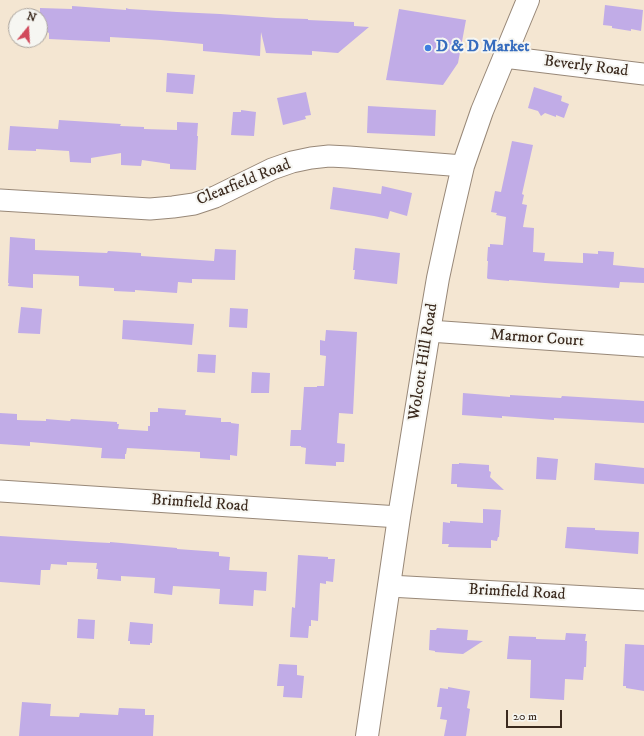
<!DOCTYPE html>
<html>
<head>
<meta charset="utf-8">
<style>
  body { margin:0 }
  #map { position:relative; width:644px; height:736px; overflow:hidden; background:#f4e6d2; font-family:"IM FELL DW Pica",serif }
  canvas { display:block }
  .north { position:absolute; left:8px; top:8px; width:40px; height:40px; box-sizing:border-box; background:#f6f6f2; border:1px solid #aba49d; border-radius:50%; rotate:18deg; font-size:11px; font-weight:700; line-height:16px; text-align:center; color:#3b2a1e }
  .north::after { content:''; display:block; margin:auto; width:14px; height:18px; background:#d1495b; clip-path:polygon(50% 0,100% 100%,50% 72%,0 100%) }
  .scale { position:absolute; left:506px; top:710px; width:56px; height:18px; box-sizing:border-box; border:2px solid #3b2a1e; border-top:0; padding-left:5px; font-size:12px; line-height:14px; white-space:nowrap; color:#3b2a1e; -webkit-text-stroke:3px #f6f6f2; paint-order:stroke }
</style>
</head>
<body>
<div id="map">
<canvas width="644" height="736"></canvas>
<div class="north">N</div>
<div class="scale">20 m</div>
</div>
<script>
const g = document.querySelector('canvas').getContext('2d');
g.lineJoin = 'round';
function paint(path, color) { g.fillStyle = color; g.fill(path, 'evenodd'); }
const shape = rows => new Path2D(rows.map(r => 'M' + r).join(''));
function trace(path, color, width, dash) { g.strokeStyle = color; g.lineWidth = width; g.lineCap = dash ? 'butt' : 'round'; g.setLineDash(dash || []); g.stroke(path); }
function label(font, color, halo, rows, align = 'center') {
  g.font = font + ' "IM FELL DW Pica",serif'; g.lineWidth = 4; g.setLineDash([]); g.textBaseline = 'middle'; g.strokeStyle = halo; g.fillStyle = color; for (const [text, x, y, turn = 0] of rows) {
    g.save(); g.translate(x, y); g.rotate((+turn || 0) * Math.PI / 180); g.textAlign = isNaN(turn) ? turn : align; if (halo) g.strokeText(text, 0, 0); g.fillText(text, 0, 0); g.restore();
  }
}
const building = shape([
  [605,5,643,10,641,31,631,29,631,31,612,28,612,26,603,25],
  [72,6,126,10,126,8,129,9,177,12,220,14,276,18,308,19,308,20,354,22,354,26,369,27,338,53,312,51,312,55,266,53,261,32,260,56,203,51,203,44,161,40,110,37,110,42,49,39,49,33,47,32,47,30,40,29,40,8,72,9],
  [399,9,466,20,458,63,443,85,386,80],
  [167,73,195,75,193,94,166,92],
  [534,87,562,96,561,101,569,104,564,118,556,115,556,117,545,113,541,116,538,111,528,108],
  [306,92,311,115,305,116,306,119,283,125,277,98],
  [368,106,436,110,435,136,367,133],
  [241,110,256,112,254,136,231,135,233,112,241,112],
  [59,120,121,124,120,126,144,127,144,129,177,130,177,122,198,123,197,136,198,136,196,170,170,169,170,164,142,160,141,166,121,165,121,153,91,158,91,163,70,162,69,151,36,149,36,151,8,150,10,126,58,129],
  [512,141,533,145,522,194,524,195,522,204,527,205,523,227,534,228,533,252,545,253,544,261,583,263,583,253,598,254,598,251,614,252,613,265,644,268,644,283,620,282,619,288,545,283,509,280,509,281,488,279,487,278,488,261,487,261,488,247,490,247,490,244,503,245,506,217,496,215,497,213,491,212,495,191,501,192],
  [382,186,412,193,407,216,390,211,388,219,374,216,330,209,333,187,381,194],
  [10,237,35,239,35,250,107,253,108,251,141,253,141,256,214,261,215,249,236,250,235,280,192,279,192,283,178,282,177,293,135,290,135,292,114,291,114,288,79,286,79,276,33,274,33,288,8,286,9,283,8,283],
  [355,248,400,253,397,284,354,279,355,270,353,270],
  [21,307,42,309,40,334,18,333],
  [230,308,248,309,247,328,229,327],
  [123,320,194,324,192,345,122,339],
  [326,330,357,332,353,414,339,413,337,443,345,444,344,462,336,462,336,466,305,464,306,448,301,447,301,446,290,446,291,430,301,430,304,387,317,387,317,386,324,386,326,356,320,355,320,340,325,341],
  [198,354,216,355,215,373,197,372],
  [252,372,270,373,269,393,251,393],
  [463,393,510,397,510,395,561,398,562,396,644,401,644,423,554,418,554,420,502,416,502,418,462,415],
  [158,408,186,410,185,415,221,418,221,422,231,422,231,423,239,424,237,456,230,455,230,460,200,458,200,452,127,448,126,454,125,454,125,459,101,458,102,448,30,442,30,446,0,444,0,413,17,414,17,420,46,421,46,419,70,421,71,419,117,422,117,424,119,424,118,429,148,431,148,426,150,426,150,412,158,412],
  [537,457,558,459,556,480,536,479],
  [459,463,489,465,489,471,491,472,490,477,504,490,457,487,457,484,451,484,452,464,459,464],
  [595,463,644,468,644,484,594,480],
  [483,509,501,510,499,537,498,537,497,541,491,540,491,548,448,547,449,544,442,544,443,522,450,523,450,521,483,523],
  [567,527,595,528,595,530,639,532,638,554,565,548],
  [0,536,91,542,110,543,110,542,177,548,177,549,219,552,219,556,230,557,229,570,267,572,266,591,254,590,253,606,219,604,220,589,173,586,172,595,154,593,155,578,121,576,121,581,97,579,98,569,96,569,97,563,67,562,67,565,51,564,50,570,41,570,40,585,0,582],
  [298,555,328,557,328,559,335,559,333,582,326,581,326,584,320,583,318,621,311,620,311,626,309,626,308,638,290,637,292,607,295,608],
  [78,619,95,620,94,639,77,638],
  [130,622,153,624,152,643,150,643,150,645,130,644,130,641,128,641],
  [437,628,468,630,467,640,483,641,463,654,435,652,435,651,429,650,430,630,436,630],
  [566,633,586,634,585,641,587,641,586,667,584,667,583,680,565,679,564,700,530,698,531,660,507,659,509,636,536,637,536,639,565,640],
  [625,644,644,645,644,691,626,688,626,686,623,686],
  [279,664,297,665,297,675,304,676,302,698,283,697,284,686,277,686],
  [448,687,470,691,467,708,470,709,466,736,444,736,447,720,440,719,442,707,437,707,440,688,448,689],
  [22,702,51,704,50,716,79,717,80,713,118,715,119,708,145,709,145,715,154,715,153,736,19,736]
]);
const street = shape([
  [504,57,644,74],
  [0,200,150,209,173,207,194,204,215,197,272,169,292,162,311,158,329,156,349,157,463,166],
  [429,331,644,346],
  [0,491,399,517],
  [389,586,644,600]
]);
const secondary = shape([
  [367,736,399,517,429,331,438,278,450,222,463,166,482,111,528,0]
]);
const markers = [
  [428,48,4,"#3f7fe0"]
];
const shopNames = [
  ["D & D Market",436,48]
];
const streetNames = [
  ["Beverly Road",586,67,7],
  ["Clearfield Road",244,183,-22],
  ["Marmor Court",537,339,4],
  ["Wolcott Hill Road",424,362,-81],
  ["Brimfield Road",200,504,4],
  ["Brimfield Road",517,593,3]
];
paint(building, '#c1ace7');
trace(street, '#988878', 23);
trace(secondary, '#988878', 24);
trace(street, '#fff', 21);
trace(secondary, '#fff', 22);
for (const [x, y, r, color] of markers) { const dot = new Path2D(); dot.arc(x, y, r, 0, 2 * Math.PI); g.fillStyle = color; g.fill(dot); trace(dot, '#f6f6f2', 1.5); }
label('bold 16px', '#366cbe', '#f6f6f2', shopNames, 'left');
label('16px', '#3b2a1e', '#f6f6f2', streetNames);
</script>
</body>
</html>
